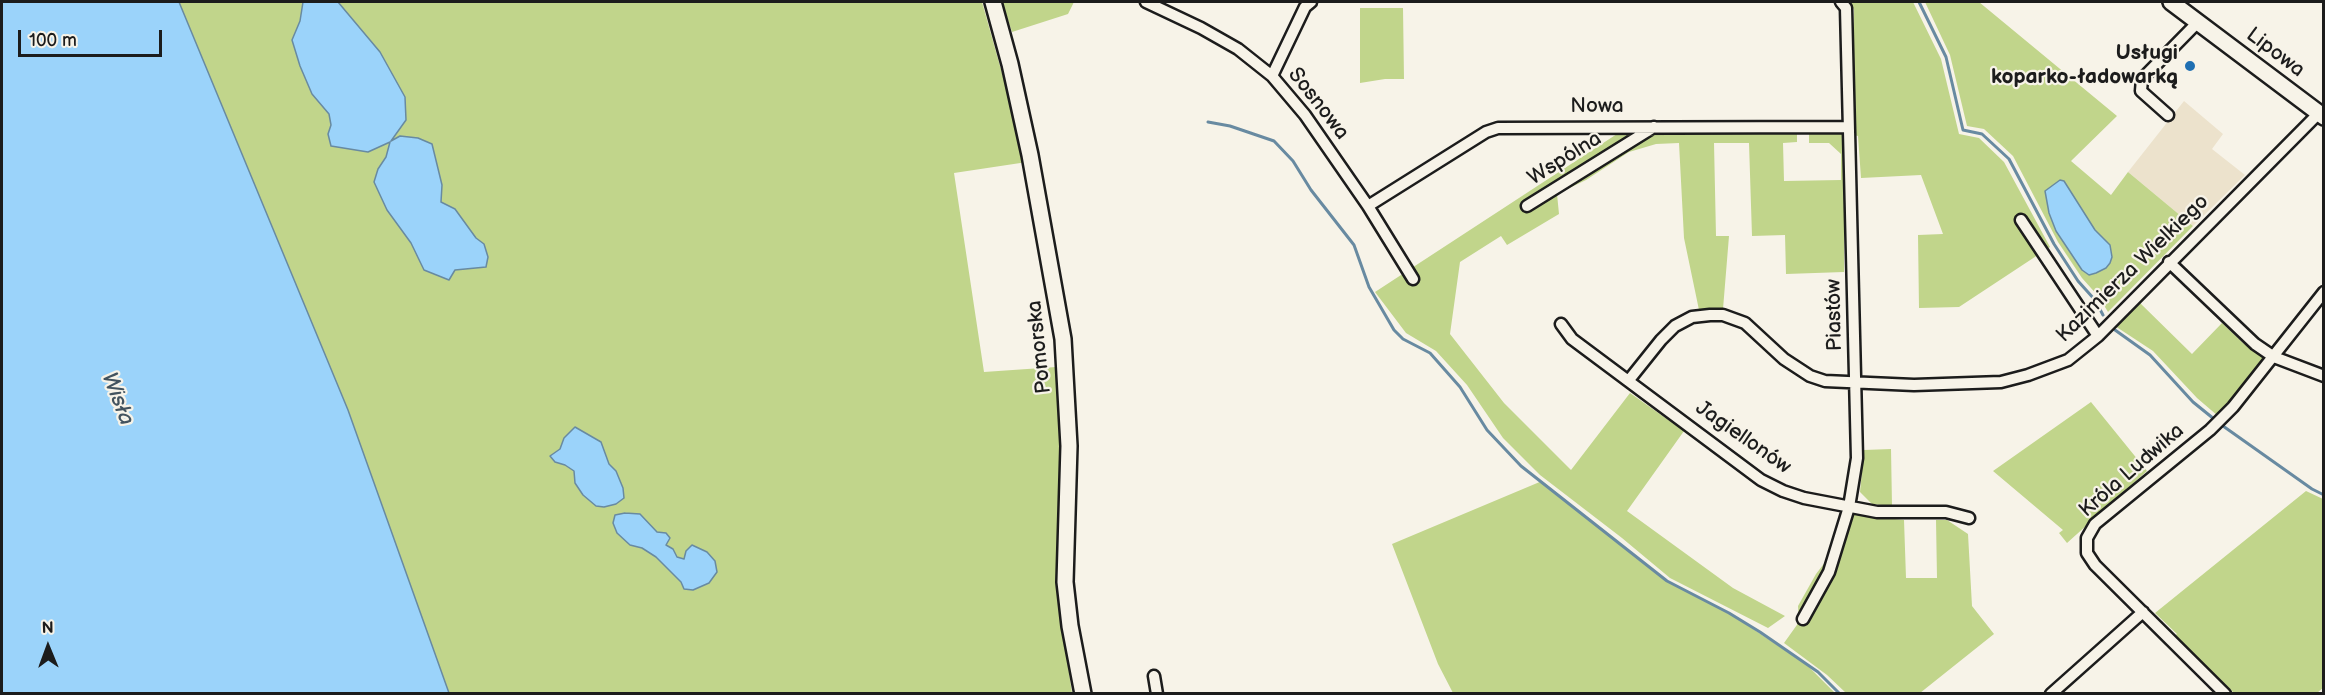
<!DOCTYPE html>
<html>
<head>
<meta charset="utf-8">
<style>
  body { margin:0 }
  #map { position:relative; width:2325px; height:695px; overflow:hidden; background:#f7f3e8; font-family:"Balsamiq Sans",sans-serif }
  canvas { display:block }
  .frame { position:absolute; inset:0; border:3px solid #1c1c1c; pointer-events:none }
  .north { position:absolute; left:18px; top:617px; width:60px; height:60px; -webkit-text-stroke:4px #f7f3e8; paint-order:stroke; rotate:359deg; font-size:16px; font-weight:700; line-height:24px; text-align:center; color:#1c1c1c }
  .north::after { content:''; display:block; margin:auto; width:21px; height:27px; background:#1c1c1c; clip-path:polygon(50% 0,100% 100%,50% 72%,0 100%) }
  .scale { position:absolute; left:18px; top:30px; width:144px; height:27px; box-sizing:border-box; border:3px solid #1c1c1c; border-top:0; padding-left:8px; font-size:18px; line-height:21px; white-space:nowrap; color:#1c1c1c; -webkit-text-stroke:4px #f7f3e8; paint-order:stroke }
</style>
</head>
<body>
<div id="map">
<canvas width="2325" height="695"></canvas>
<div class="frame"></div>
<div class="north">N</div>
<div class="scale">100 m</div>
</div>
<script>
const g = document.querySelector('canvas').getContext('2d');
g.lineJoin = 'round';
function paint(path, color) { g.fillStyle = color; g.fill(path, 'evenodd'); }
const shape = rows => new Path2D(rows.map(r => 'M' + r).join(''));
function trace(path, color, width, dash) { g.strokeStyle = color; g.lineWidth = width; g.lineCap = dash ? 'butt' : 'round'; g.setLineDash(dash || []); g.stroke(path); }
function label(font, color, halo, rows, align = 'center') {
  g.font = font + ' "Balsamiq Sans",sans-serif'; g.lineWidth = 4.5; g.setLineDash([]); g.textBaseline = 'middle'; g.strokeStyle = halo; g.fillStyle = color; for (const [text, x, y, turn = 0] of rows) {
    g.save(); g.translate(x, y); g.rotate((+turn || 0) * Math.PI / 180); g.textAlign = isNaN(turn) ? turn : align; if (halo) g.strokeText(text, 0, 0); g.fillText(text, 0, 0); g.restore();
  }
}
const built = shape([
  [2184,101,2223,134,2212,149,2245,175,2193,226,2128,172]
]);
const green = shape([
  [2,2,982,2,1027,162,954,173,984,372,1056,367,1060,456,1058,597,1072,693,201,693],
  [1002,2,1074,2,1068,14,1012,32],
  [1851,2,1913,2,1941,59,1959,134,1979,138,2004,162,2050,247,1959,307,1919,308,1918,235,1943,234,1921,175,1861,178,1858,136,1853,135,1854,10],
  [1925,2,1979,2,2117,116,2071,161,2111,195,2128,172,2193,226,2108,312,2099,297,2082,278,2058,242,2013,156,1984,129,1967,126,1950,55],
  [1360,8,1403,8,1404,79,1385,79,1360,83],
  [1797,133,1797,142,1783,143,1784,181,1841,180,1841,154,1829,143,1809,143,1809,134,1844,134,1844,272,1786,274,1785,235,1752,236,1749,143,1714,143,1716,236,1729,236,1723,309,1699,310,1684,238,1679,143,1656,144,1629,152,1586,180,1557,194,1559,214,1507,245,1501,236,1460,262,1450,334,1504,403,1571,470,1630,393,1684,431,1627,511,1733,588,1785,616,1768,628,1670,578,1622,538,1540,475,1503,438,1467,385,1436,351,1406,333,1375,292,1617,134],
  [2139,302,2192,354,2222,323,2243,343,2266,359,2218,416,2197,398,2153,351,2115,326],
  [2091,402,2147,471,2067,543,2059,533,2063,530,1993,471],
  [1891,449,1892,506,1872,504,1860,492,1864,450],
  [1542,481,1667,581,1729,613,1807,665,1835,693,1453,693,1438,664,1392,544],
  [2306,491,2323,499,2324,687,2317,693,2234,693,2173,637,2177,634,2155,613],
  [1850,514,1904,520,1906,578,1937,578,1936,520,1947,520,1968,534,1972,606,1994,634,1920,693,1846,693,1827,675,1784,643,1799,622,1798,606,1816,574,1829,557]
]);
const water = shape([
  [2,2,179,2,348,410,449,693,2,693,2,2],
  [303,2,338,2,380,52,405,97,406,120,391,141,400,136,418,138,432,144,442,185,441,202,455,209,476,238,484,244,488,257,486,267,455,270,449,280,424,270,411,243,387,210,374,182,378,169,386,157,390,142,368,152,331,146,328,134,331,125,329,114,312,94,300,66,292,40,300,21,303,2],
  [2060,180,2064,181,2095,230,2110,245,2112,257,2110,263,2106,268,2096,273,2089,275,2082,270,2056,231,2049,213,2045,191,2060,180],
  [575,427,601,442,609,464,616,471,623,488,624,498,616,504,604,507,596,506,583,495,575,483,574,471,565,465,555,462,550,456,560,449,564,438,575,427],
  [625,513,640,514,657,532,666,533,670,538,666,545,673,549,677,557,684,559,686,551,692,545,707,552,715,561,717,572,709,583,693,590,684,589,681,582,656,557,642,548,630,545,617,533,613,523,615,515,625,513]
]);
const stream = shape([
  [1919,2,1946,57,1963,130,1982,134,2009,159,2054,244,2078,281,2095,300,2103,315],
  [1208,122,1230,126,1274,141,1293,161,1311,190,1354,245,1369,287,1394,330,1403,339,1430,353,1460,387,1487,430,1521,466,1667,581,1729,613,1760,632,1818,672,1840,694],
  [2115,330,2150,355,2193,402,2214,419],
  [2223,426,2312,489,2324,495]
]);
const street = shape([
  [1146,2,1201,28,1238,49,1272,76,1305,115,1368,206,1413,279],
  [1272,76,1305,7,1311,2],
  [2168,115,2141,91,2142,79,2199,21],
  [1368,206,1486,132,1498,128,1848,127],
  [1527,206,1654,127],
  [2021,220,2098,336],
  [2169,262,2255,344,2274,357,2324,376],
  [1561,324,1572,339,1761,480,1783,491,1804,498,1877,512,1946,512,1969,518],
  [1629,380,1661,340,1675,326,1692,317,1710,315,1723,315,1745,323,1784,359,1810,376,1825,381,1914,385,2001,382,2028,375,2068,360,2098,336,2319,113],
  [1803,619,1829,572,1849,507,1857,458,1846,8,1841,2],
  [1154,676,1157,694],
  [2051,694,2143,612],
  [2225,694,2095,565,2087,553,2087,538,2095,524,2210,430,2233,407,2324,292]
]);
const secondary = shape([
  [993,2,1010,64,1030,155,1063,339,1069,446,1065,582,1070,626,1083,694],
  [2171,2,2324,117]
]);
const markers = [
  [2190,66,6,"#1f6fb2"]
];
const streetNames = [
  ["Lipowa",2275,53,37],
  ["Sosnowa",1318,104,52],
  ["Nowa",1597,107],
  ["Wspólna",1565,159,-32],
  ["Kazimierza Wielkiego",2133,269,-44],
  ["Piastów",1835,315,-91],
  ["Pomorska",1040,347,-96],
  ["Jagiellonów",1743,438,35],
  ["Króla Ludwika",2132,471,-41]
];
const poiNames = [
  ["Usługi",2178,54],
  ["koparko-ładowarką",2178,78]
];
const waterNames = [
  ["Wisła",117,399,69]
];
paint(built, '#ece2cc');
paint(green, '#c1d58b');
paint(water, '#9bd3fa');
trace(water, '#688aa1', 1.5);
trace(stream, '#688aa1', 3);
trace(street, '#1c1c1c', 15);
trace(secondary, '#1c1c1c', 20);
trace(street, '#f7f3e8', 10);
trace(secondary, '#f7f3e8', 15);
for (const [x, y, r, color] of markers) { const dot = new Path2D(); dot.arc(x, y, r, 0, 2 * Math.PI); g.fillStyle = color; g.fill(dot); trace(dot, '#f7f3e8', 2); }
label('21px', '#1c1c1c', '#f7f3e8', streetNames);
label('bold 21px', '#1c1c1c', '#f7f3e8', poiNames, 'right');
label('italic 22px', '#42535f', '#f7f3e8', waterNames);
</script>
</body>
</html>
